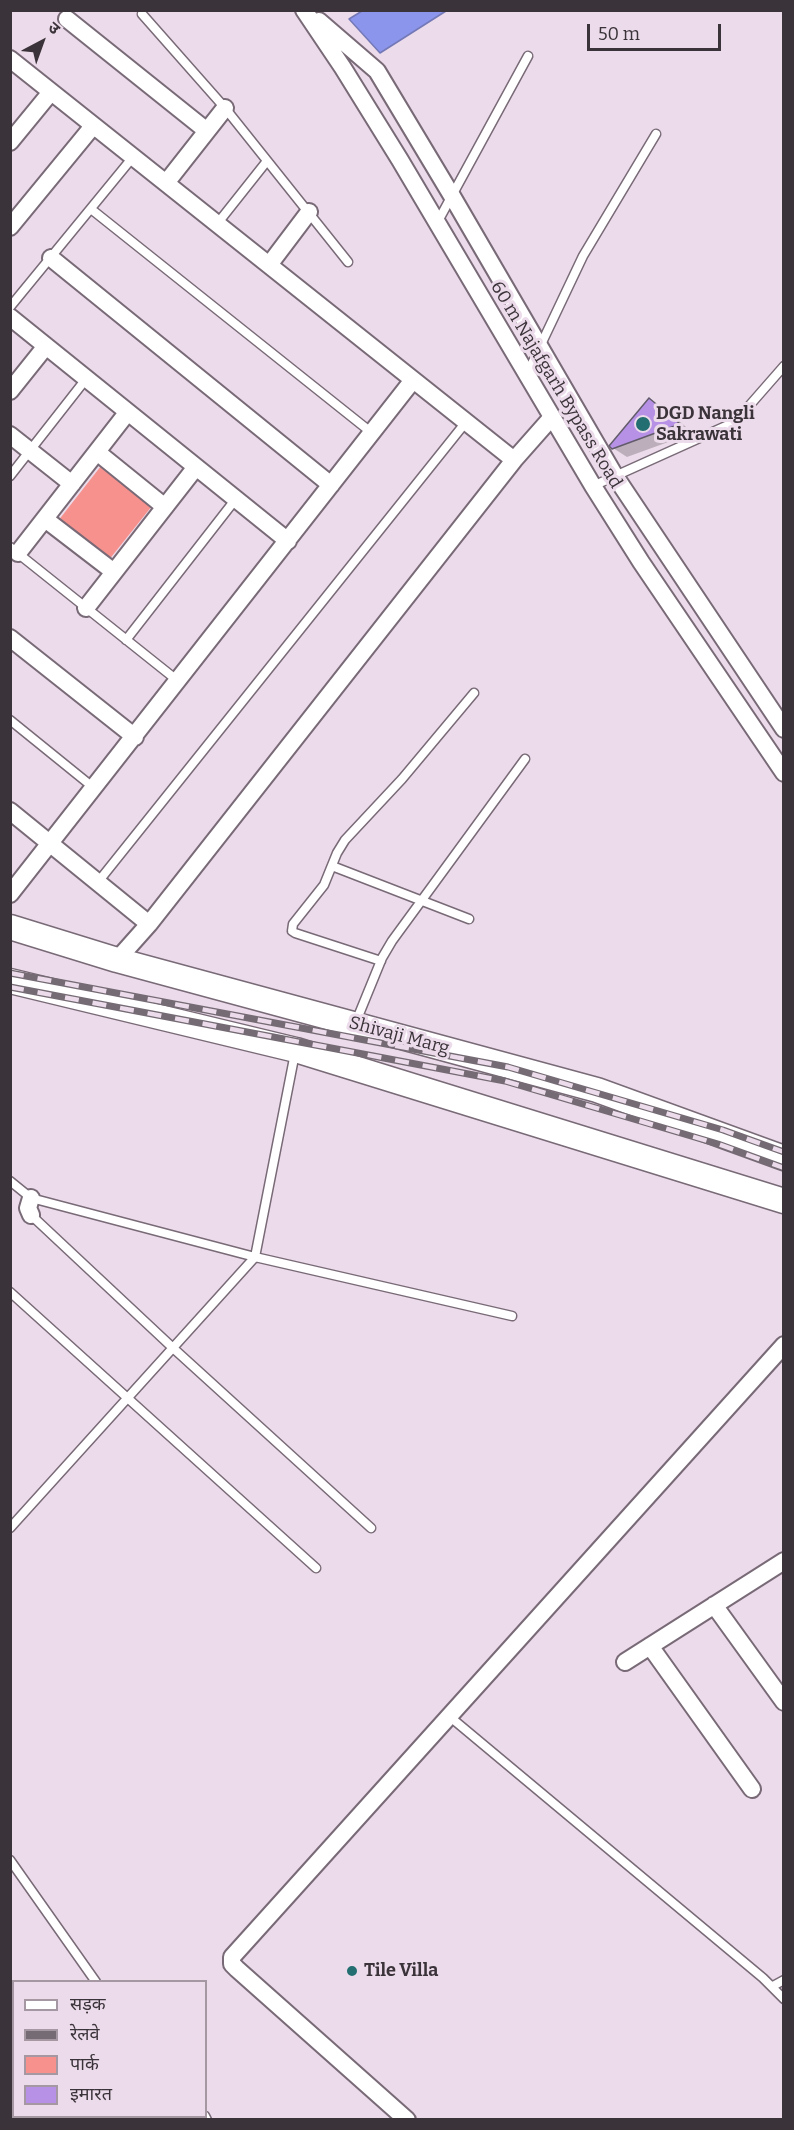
<!DOCTYPE html>
<html>
<head>
<meta charset="utf-8">
<style>
  body { margin:0 }
  #map { position:relative; width:794px; height:2130px; overflow:hidden; background:#ecdbea; font-family:Bitter,"Noto Sans Devanagari",serif }
  canvas { display:block }
  .frame { position:absolute; inset:0; border:12px solid #3a3339; pointer-events:none }
  .legend { position:absolute; left:12px; top:1980px; width:195px; height:138px; box-sizing:border-box; background:#ecdbea; border:2px solid #a598a3; margin:0; padding:8px 10px; list-style:none; font-size:18px; color:#3a3339 }
  .legend li { display:flex; align-items:center; gap:12px; height:30px }
  .legend b { width:30px; border:2px solid #a598a3 }
  .north { position:absolute; left:12px; top:12px; width:60px; height:60px; -webkit-text-stroke:4px #ecdbea; paint-order:stroke; rotate:41deg; font-size:16px; font-weight:700; line-height:24px; text-align:center; color:#3a3339 }
  .north::after { content:''; display:block; margin:auto; width:21px; height:27px; background:#3a3339; clip-path:polygon(50% 0,100% 100%,50% 72%,0 100%) }
  .scale { position:absolute; left:587px; top:24px; width:134px; height:27px; box-sizing:border-box; border:3px solid #3a3339; border-top:0; padding-left:8px; font-size:18px; line-height:21px; white-space:nowrap; color:#3a3339; -webkit-text-stroke:4px #ecdbea; paint-order:stroke }
</style>
</head>
<body>
<div id="map">
<canvas width="794" height="2130"></canvas>
<div class="frame"></div>
<ul class="legend">
<li><b style="height:8px;background:#fff"></b>सड़क</li>
<li><b style="height:8px;background:#756b74"></b>रेलवे</li>
<li><b style="height:16px;background:#f6918d"></b>पार्क</li>
<li><b style="height:16px;background:#b691e6"></b>इमारत</li>
</ul>
<div class="north">उ</div>
<div class="scale">50 m</div>
</div>
<script>
const g = document.querySelector('canvas').getContext('2d');
g.lineJoin = 'round';
function paint(path, color) { g.fillStyle = color; g.fill(path, 'evenodd'); }
const shape = rows => new Path2D(rows.map(r => 'M' + r).join(''));
function trace(path, color, width, dash) { g.strokeStyle = color; g.lineWidth = width; g.lineCap = dash ? 'butt' : 'round'; g.setLineDash(dash || []); g.stroke(path); }
function label(font, color, halo, rows, align = 'center') {
  g.font = font + ' Bitter,serif'; g.lineWidth = 6; g.setLineDash([]); g.textBaseline = 'middle'; g.strokeStyle = halo; g.fillStyle = color; for (const [text, x, y, turn = 0] of rows) {
    g.save(); g.translate(x, y); g.rotate((+turn || 0) * Math.PI / 180); g.textAlign = isNaN(turn) ? turn : align; if (halo) g.strokeText(text, 0, 0); g.fillText(text, 0, 0); g.restore();
  }
}
const green = shape([
  [101,466,152,506,108,561,58,521]
]);
const water = shape([
  [362,11,362,10,446,11,380,53,349,19,362,11]
]);
const shadow = shape([
  [650,400,664,408,693,433,627,457,613,448]
]);
const building = shape([
  [649,398,680,424,612,449,609,446,649,398]
]);
const service = shape([
  [142,14,225,108,348,262],
  [91,209,372,433],
  [437,223,528,56],
  [217,224,267,161],
  [10,307,133,157],
  [527,374,583,256,656,134],
  [10,476,86,379],
  [593,486,735,422,784,366],
  [10,547,178,681],
  [126,640,235,500],
  [10,720,94,788],
  [332,866,469,919],
  [98,882,466,422],
  [381,961,295,933,292,931,293,924,324,885,337,853,345,840,402,779,474,693],
  [355,1024,382,958,392,941,525,759],
  [10,1181,31,1198,255,1257,512,1316],
  [31,1215,173,1348,371,1528],
  [10,1292,316,1568],
  [10,1528,255,1257,295,1053],
  [449,1716,763,1978,784,1999],
  [10,1860,96,1982],
  [773,1986,784,1980],
  [205,2116,207,2120]
]);
const minor = shape([
  [304,10,343,68,400,160,593,486,641,562,784,773],
  [67,19,207,131],
  [319,21,377,71,452,196,615,476,784,729],
  [10,59,514,460],
  [10,142,51,92],
  [166,183,225,108],
  [10,227,93,126],
  [51,258,331,485],
  [269,265,309,212],
  [10,317,288,541],
  [10,391,46,346],
  [10,435,72,484],
  [97,452,165,507],
  [45,519,114,572],
  [18,553,127,413],
  [86,608,196,467],
  [10,638,135,737],
  [10,811,149,924],
  [10,894,413,380],
  [117,960,149,924,514,460,552,417],
  [31,1198,28,1208,31,1215],
  [714,1605,784,1702],
  [650,1646,752,1789],
  [625,1662,784,1561],
  [407,2120,237,1969,232,1964,232,1957,784,1345]
]);
const secondary = shape([
  [10,927,117,960,597,1090,784,1158],
  [10,981,296,1050,784,1201]
]);
const rail = shape([
  [10,973,508,1067,723,1130,784,1152],
  [10,987,505,1081,718,1144,784,1168]
]);
const markers = [
  [643,424,8,"#236e71"],
  [352,1971,6,"#236e71"]
];
const streetNames = [
  ["60 m Najafgarh Bypass Road",556,385,59],
  ["Shivaji Marg",399,1036,15]
];
const poiNames = [
  ["DGD Nangli",656,414],
  ["Sakrawati",656,435],
  ["Tile Villa",364,1971]
];
paint(green, '#f6918d');
paint(water, '#8b95eb');
trace(water, '#7378b6', 1.5);
paint(shadow, '#0003');
paint(building, '#b691e6');
trace(building, '#625b6b', 1.5);
trace(service, '#796a77', 11);
trace(minor, '#796a77', 20);
trace(secondary, '#796a77', 27);
trace(service, '#fff', 8);
trace(minor, '#fff', 16);
trace(secondary, '#fff', 24);
trace(rail, '#756b74', 7);
trace(rail, '#ecdbea', 4.5, [14]);
for (const [x, y, r, color] of markers) { const dot = new Path2D(); dot.arc(x, y, r, 0, 2 * Math.PI); g.fillStyle = color; g.fill(dot); trace(dot, '#ecdbea', 2); }
label('18px', '#3a3339', '#ecdbea', streetNames);
label('bold 18px', '#3a3339', '#ecdbea', poiNames, 'left');
</script>
</body>
</html>
